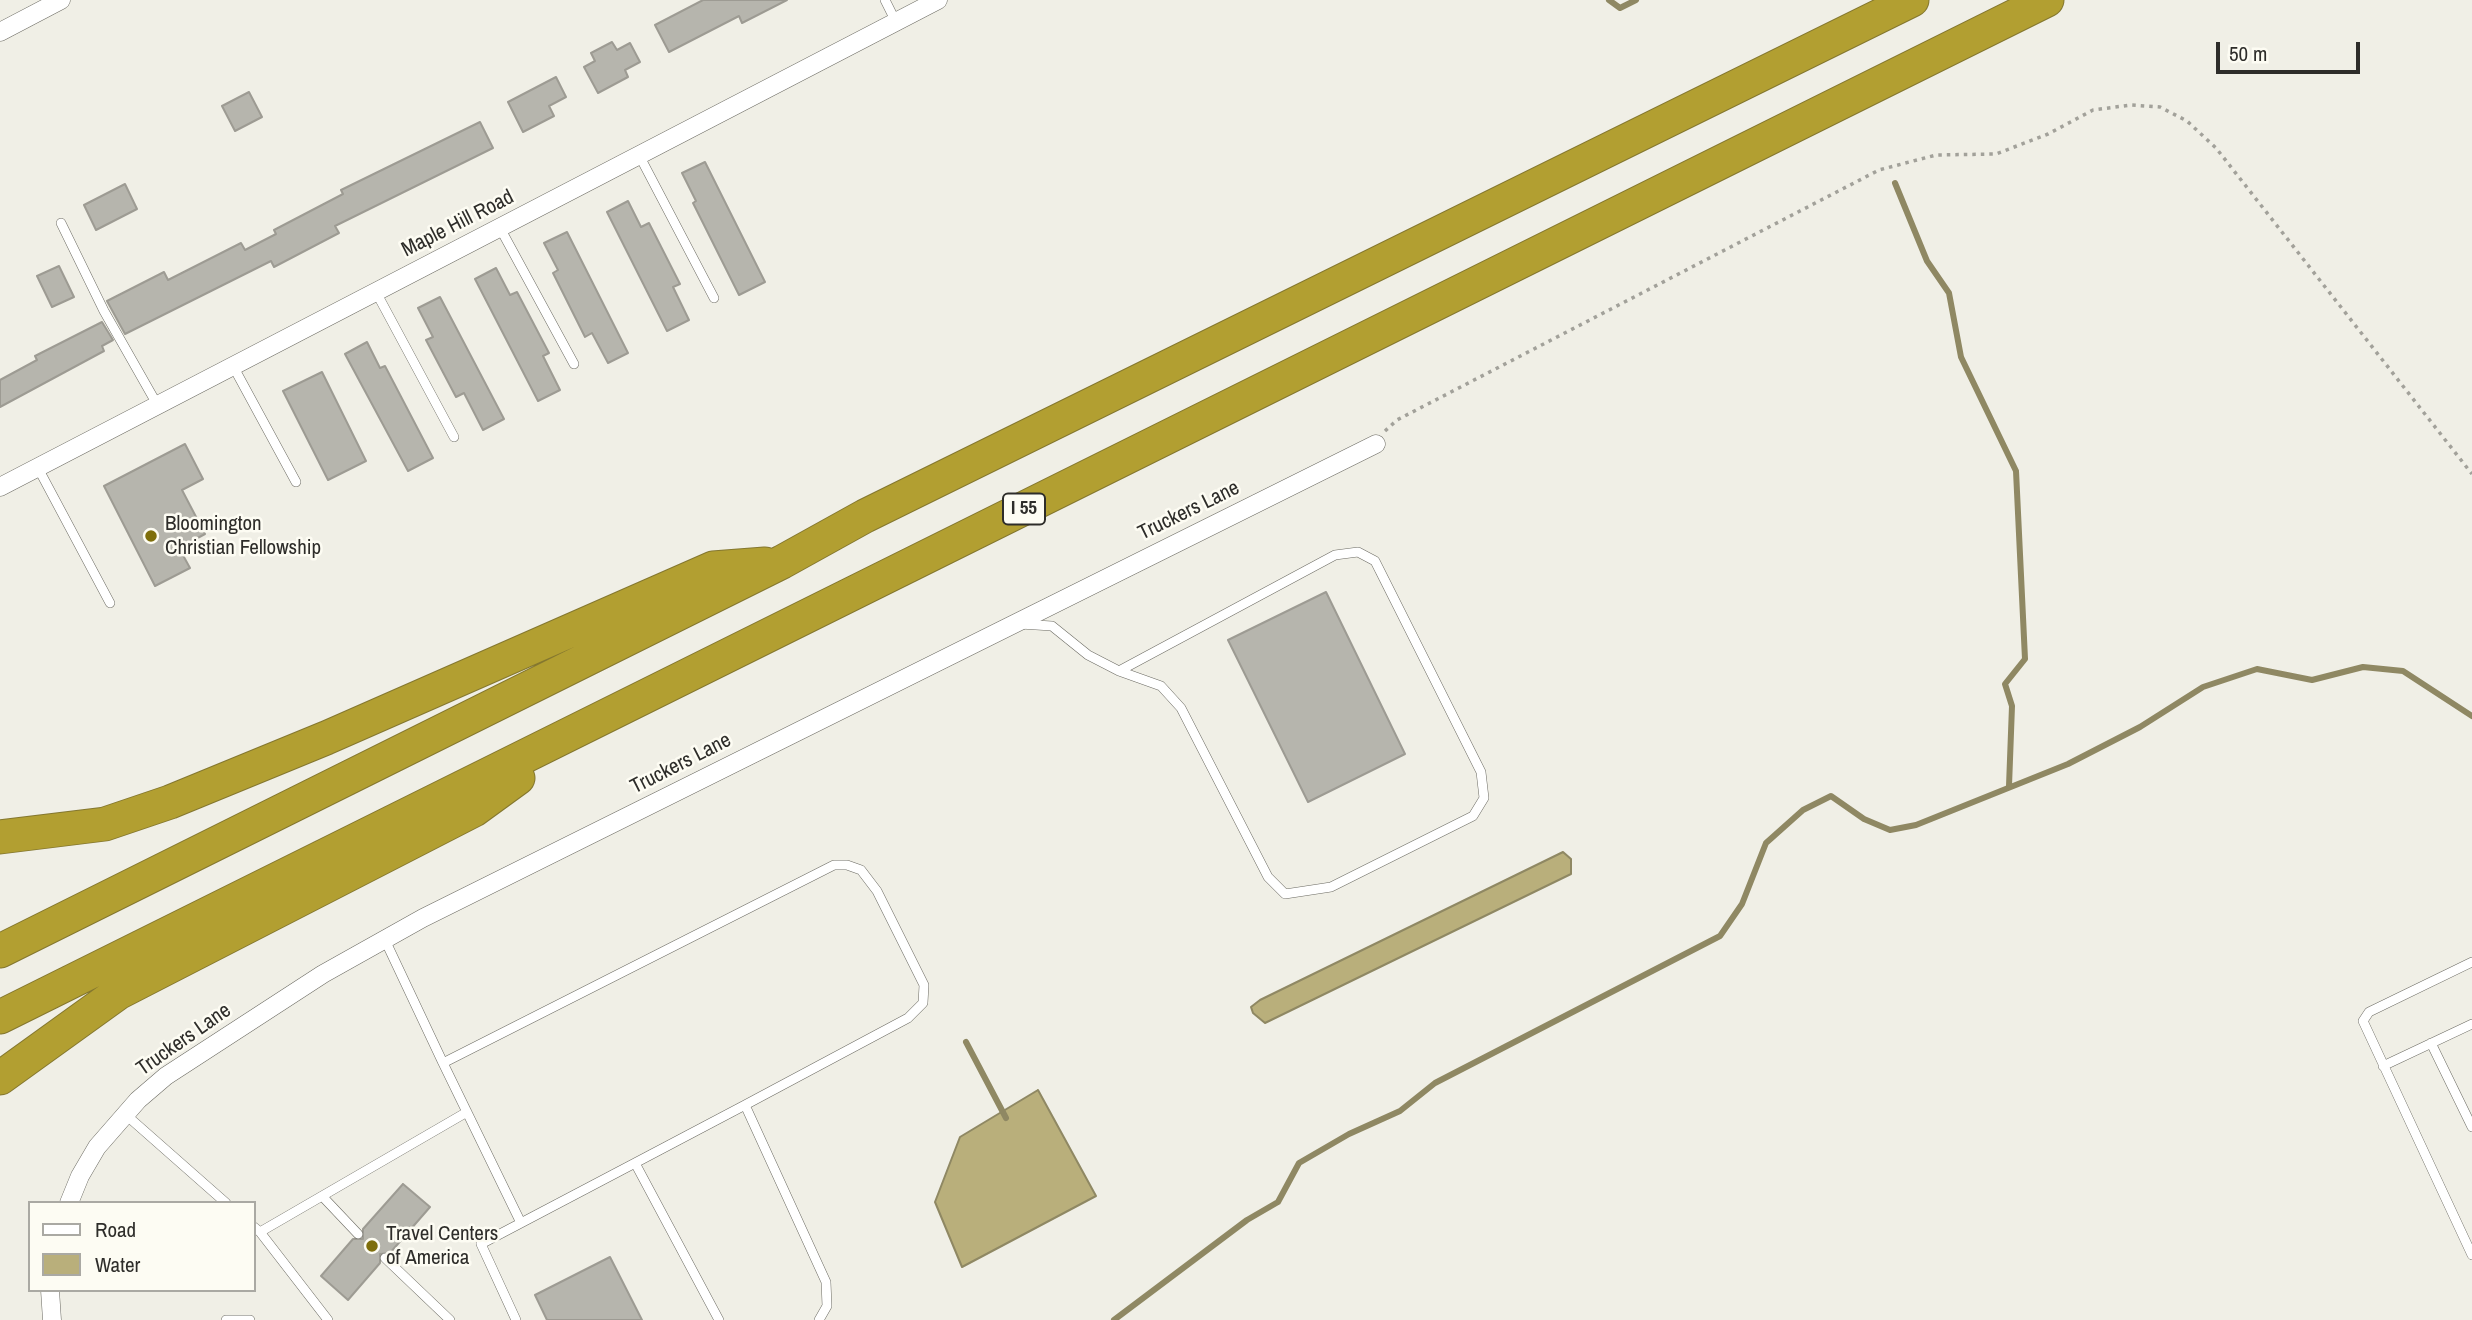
<!DOCTYPE html>
<html>
<head>
<meta charset="utf-8">
<style>
  body { margin:0 }
  #map { position:relative; width:2472px; height:1320px; overflow:hidden; background:#f0efe6; font-family:"Archivo Narrow",sans-serif }
  canvas { display:block }
  .legend { position:absolute; left:28px; top:1201px; width:228px; height:91px; box-sizing:border-box; background:#fdfcf3; border:2px solid #aaa9a3; margin:0; padding:9px 12px; list-style:none; font-size:21px; color:#2e2d2a }
  .legend li { display:flex; align-items:center; gap:14px; height:35px }
  .legend b { width:35px; border:2px solid #aaa9a3 }
  .scale { position:absolute; left:2216px; top:42px; width:144px; height:32px; box-sizing:border-box; border:4px solid #2e2d2a; border-top:0; padding-left:9px; font-size:21px; line-height:24px; white-space:nowrap; color:#2e2d2a; -webkit-text-stroke:5px #fdfcf3; paint-order:stroke }
</style>
</head>
<body>
<div id="map">
<canvas width="2472" height="1320"></canvas>
<ul class="legend">
<li><b style="height:9px;background:#fff"></b>Road</li>
<li><b style="height:19px;background:#b9af7b"></b>Water</li>
</ul>
<div class="scale">50 m</div>
</div>
<script>
const g = document.querySelector('canvas').getContext('2d');
g.lineJoin = 'round';
function paint(path, color) { g.fillStyle = color; g.fill(path, 'evenodd'); }
const shape = rows => new Path2D(rows.map(r => 'M' + r).join(''));
function trace(path, color, width, dash) { g.strokeStyle = color; g.lineWidth = width; g.lineCap = dash ? 'butt' : 'round'; g.setLineDash(dash || []); g.stroke(path); }
function label(font, color, halo, rows, align = 'center') {
  g.font = font + ' "Archivo Narrow",sans-serif'; g.lineWidth = 5; g.setLineDash([]); g.textBaseline = 'middle'; g.strokeStyle = halo; g.fillStyle = color; for (const [text, x, y, turn = 0] of rows) {
    g.save(); g.translate(x, y); g.rotate((+turn || 0) * Math.PI / 180); g.textAlign = isNaN(turn) ? turn : align; if (halo) g.strokeText(text, 0, 0); g.fillText(text, 0, 0); g.restore();
  }
}
const water = shape([
  [1563,852,1571,859,1571,874,1265,1023,1253,1013,1251,1007,1260,1000,1563,852],
  [1038,1090,1096,1196,962,1267,935,1202,960,1137,1038,1090]
]);
const stream = shape([
  [1609,0,1620,8,1636,0],
  [1895,183,1927,261,1949,293,1961,357,2016,471,2025,659,2005,684,2012,706,2009,786],
  [966,1042,1006,1118],
  [1114,1320,1247,1220,1278,1202,1299,1163,1349,1134,1400,1111,1435,1083,1720,936,1742,904,1766,843,1803,810,1831,796,1864,819,1890,830,1916,825,2068,764,2140,727,2203,687,2257,669,2312,680,2363,667,2403,671,2472,716]
]);
const building = shape([
  [703,0,787,0,742,23,739,16,669,52,655,25,703,0],
  [612,42,617,50,630,43,640,62,625,70,628,77,598,93,584,67,595,61,591,53,612,42],
  [556,77,566,97,549,106,554,116,523,132,508,102,556,77],
  [249,92,262,117,235,131,222,106,249,92],
  [480,122,493,148,335,226,339,233,274,267,271,261,125,334,107,301,164,272,168,280,241,243,245,250,276,234,274,230,343,194,341,190,480,122],
  [705,162,765,282,739,295,693,203,696,201,682,173,705,162],
  [125,184,137,209,96,230,84,205,125,184],
  [628,201,641,227,649,223,680,284,673,287,689,320,667,331,607,212,628,201],
  [567,232,628,353,608,363,592,333,585,337,553,273,558,270,544,243,567,232],
  [59,266,74,297,52,307,37,276,59,266],
  [496,268,510,295,517,292,549,353,543,356,560,390,538,401,475,279,496,268],
  [440,297,504,419,483,430,464,393,456,397,426,340,433,337,418,308,440,297],
  [102,322,113,340,102,346,104,351,0,407,0,380,37,360,35,356,102,322],
  [367,342,380,368,385,366,433,458,408,471,345,354,367,342],
  [322,372,366,461,328,480,283,391,322,372],
  [185,444,203,479,182,490,205,534,179,548,190,568,155,586,104,486,185,444],
  [1326,592,1405,754,1308,802,1228,640,1326,592],
  [403,1184,430,1207,390,1253,380,1254,380,1263,348,1300,321,1276,353,1239,363,1239,363,1229,403,1184],
  [610,1257,642,1320,547,1320,535,1295,610,1257]
]);
const path = shape([
  [1385,431,1397,420,1879,170,1936,155,1996,154,2048,134,2093,110,2131,105,2160,107,2187,121,2216,148,2472,474]
]);
const lane = shape([
  [885,0,896,22],
  [639,155,714,298],
  [61,223,104,311,158,406],
  [500,228,574,364],
  [376,292,454,437],
  [233,366,296,482],
  [38,468,110,603],
  [1020,624,1052,626,1088,655,1119,671,1161,686,1181,708,1268,877,1285,894,1331,887,1473,816,1484,798,1481,772,1375,561,1358,552,1335,555,1119,671],
  [385,940,443,1063,834,865,847,865,861,870,877,891,924,985,923,1003,908,1018,745,1105,826,1282,827,1306,819,1320],
  [2472,962,2369,1012,2363,1021,2472,1255],
  [2431,1043,2472,1127],
  [443,1063,521,1223],
  [2383,1066,2472,1024],
  [125,1114,226,1203],
  [323,1197,358,1234],
  [254,1227,260,1232,467,1112],
  [260,1232,328,1320],
  [385,1258,450,1320],
  [226,1320,250,1320],
  [516,1320,481,1244,635,1163],
  [719,1320,635,1163,745,1105]
]);
const street = shape([
  [0,32,61,0],
  [0,487,938,0],
  [69,1203,80,1176,97,1147,138,1100,166,1076,323,974,423,918,1376,444],
  [50,1290,52,1320]
]);
const highway = shape([
  [0,837,105,824,170,802,326,738,713,568,765,564],
  [0,951,782,562,865,516,1912,0],
  [0,1017,2047,0],
  [0,1078,118,993,474,810,518,778]
]);
const markers = [
  [151,536,7,"#7e6e0b"],
  [372,1246,7,"#7e6e0b"]
];
const shields = [
  [1024,509,42]
];
const shieldNames = [
  ["I 55",1024,509]
];
const streetNames = [
  ["Maple Hill Road",458,224,-27],
  ["Truckers Lane",1189,511,-26],
  ["Truckers Lane",681,764,-27],
  ["Truckers Lane",184,1040,-35]
];
const poiNames = [
  ["Bloomington",165,524],
  ["Christian Fellowship",165,548],
  ["Travel Centers",386,1234],
  ["of America",386,1258]
];
paint(water, '#b9af7b');
trace(water, '#8f8863', 2);
trace(stream, '#8f8863', 6);
paint(building, '#b6b5ad');
trace(building, '#9d9b93', 2);
trace(lane, '#6b6a62', 10);
trace(street, '#6b6a62', 19);
trace(highway, '#84772f', 35);
trace(path, '#a2a19a', 3.5, [3.5, 5]);
trace(lane, '#fff', 9);
trace(street, '#fff', 18);
trace(highway, '#b29f31', 33);
for (const [x, y, r, color] of markers) { const dot = new Path2D(); dot.arc(x, y, r, 0, 2 * Math.PI); g.fillStyle = color; g.fill(dot); trace(dot, '#fdfcf3', 2.5); }
for (const [x, y, w] of shields) { const box = new Path2D(); box.roundRect(x - w / 2, y - 15.5, w, 31, 5); g.fillStyle = '#fdfcf3'; g.fill(box); trace(box, '#2e2d2a', 2); }
label('bold 19px', '#2e2d2a', null, shieldNames);
label('21px', '#2e2d2a', '#fdfcf3', streetNames);
label('21px', '#2e2d2a', '#fdfcf3', poiNames, 'left');
</script>
</body>
</html>
